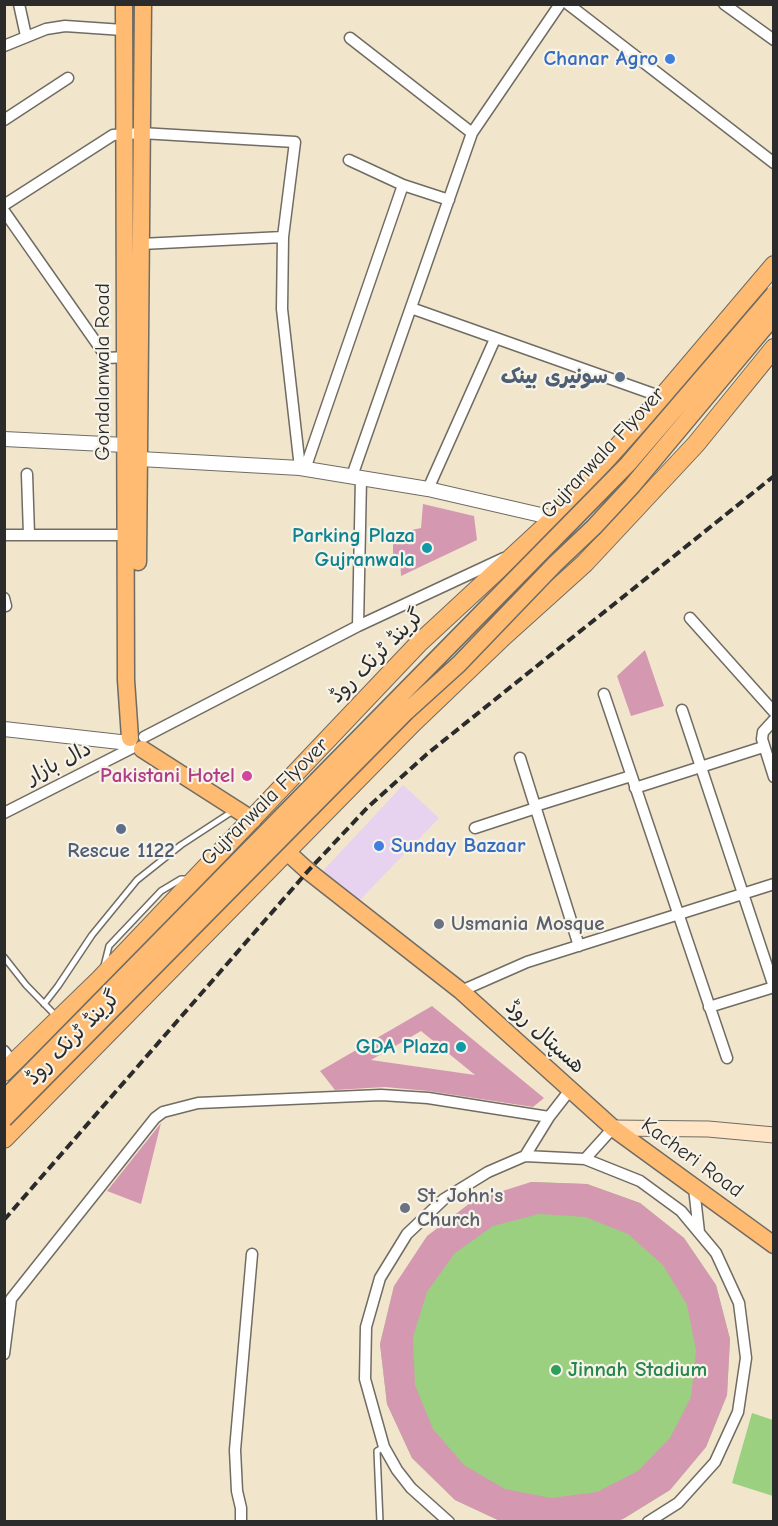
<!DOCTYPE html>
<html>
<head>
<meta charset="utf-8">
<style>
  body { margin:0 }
  #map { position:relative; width:778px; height:1526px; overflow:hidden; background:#f1e6cc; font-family:"Comic Neue",sans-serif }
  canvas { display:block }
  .frame { position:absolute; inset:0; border:6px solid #2b2b2b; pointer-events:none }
</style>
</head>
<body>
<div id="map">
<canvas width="778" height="1526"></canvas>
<div class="frame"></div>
</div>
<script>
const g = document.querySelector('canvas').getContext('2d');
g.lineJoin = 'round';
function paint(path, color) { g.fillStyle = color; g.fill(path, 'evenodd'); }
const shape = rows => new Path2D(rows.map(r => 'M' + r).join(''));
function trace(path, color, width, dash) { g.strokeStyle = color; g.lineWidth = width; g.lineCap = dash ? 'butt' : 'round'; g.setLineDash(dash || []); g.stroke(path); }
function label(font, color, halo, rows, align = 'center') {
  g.font = font + ' "Comic Neue","Playpen Sans Arabic",sans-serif'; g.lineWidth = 4.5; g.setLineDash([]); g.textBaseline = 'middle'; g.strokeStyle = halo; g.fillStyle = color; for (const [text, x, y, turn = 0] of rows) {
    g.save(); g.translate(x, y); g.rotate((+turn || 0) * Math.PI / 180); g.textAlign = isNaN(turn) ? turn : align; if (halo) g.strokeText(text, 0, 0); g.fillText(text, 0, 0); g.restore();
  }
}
const built = shape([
  [403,785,439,818,356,904,321,873]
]);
const green = shape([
  [531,1182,587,1184,640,1203,684,1238,716,1285,730,1339,727,1395,706,1447,670,1490,623,1519,614,1522,500,1521,455,1500,412,1458,387,1404,380,1344,394,1286],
  [752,1413,773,1420,773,1496,732,1483]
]);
const building = shape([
  [423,504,474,516,477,540,401,576,400,556,393,555,393,534,421,528],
  [645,650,664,706,631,716,617,676],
  [432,1006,544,1098,533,1107,428,1091,385,1087,335,1090,320,1071],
  [421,1031,475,1075,371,1060],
  [161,1123,141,1204,107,1191],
  [531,1182,587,1184,640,1203,684,1238,716,1285,730,1339,727,1395,706,1447,670,1490,623,1519,614,1521,500,1521,455,1500,412,1458,387,1404,380,1344,394,1286,427,1236,474,1200],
  [539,1214,585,1217,628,1234,663,1265,687,1305,696,1350,691,1397,670,1438,638,1471,597,1492,551,1498,505,1489,464,1465,433,1429,415,1385,413,1337,427,1292,455,1253,493,1226]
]);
const service = shape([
  [4,957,26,985,57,1017],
  [104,966,109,946,161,891,181,879,188,879],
  [44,1004,58,986,92,935,137,880,181,845,233,811],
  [380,1522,377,1451,384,1447]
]);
const minor = shape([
  [19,4,26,36],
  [568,4,774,163],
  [724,4,774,40],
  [350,38,472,133],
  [4,46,46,29,65,26,123,30],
  [4,120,68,78],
  [349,160,403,185,449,200],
  [4,205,113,135,141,133,295,142,283,237,282,309,300,468],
  [4,211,107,358,126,357],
  [141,244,283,237],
  [411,308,662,397],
  [305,469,403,185],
  [27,474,29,535],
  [352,476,472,133,560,4],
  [428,489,495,339],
  [4,535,127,535],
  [4,598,6,606],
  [690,618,774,712],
  [358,626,361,478],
  [604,694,727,1058],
  [682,710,774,987],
  [774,720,763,732,762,739,774,777],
  [144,737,358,626,504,558],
  [520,758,579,946],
  [635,788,763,747],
  [535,806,631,776],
  [4,813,132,748],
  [475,828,536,808],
  [461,991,527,962,774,884],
  [709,1007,774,987],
  [4,1051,13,1063],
  [525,1156,549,1117,570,1090],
  [585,1159,613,1128],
  [694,1188,699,1232],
  [4,1354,11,1299,155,1118,163,1112,198,1103,381,1095,428,1098,549,1117],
  [241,1522,241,1508,237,1491,235,1450,252,1254],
  [449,1522,411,1488,397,1470,384,1447,365,1379,366,1327,380,1278,407,1234,444,1199,488,1172,525,1156,585,1159,640,1181,681,1211,716,1253,739,1303,746,1358,738,1412,715,1462,678,1503,648,1522]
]);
const tertiary = shape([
  [4,439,125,445,140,459,300,468,428,489,554,518],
  [4,729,129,743]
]);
const secondary = shape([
  [613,1128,708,1129,774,1135]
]);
const primary = shape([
  [124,4,126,680,130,738],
  [138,562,143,4],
  [142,749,253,820],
  [287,852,308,871,461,991,613,1128,774,1245]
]);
const trunk = shape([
  [4,1072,100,979,418,644,554,518,662,397,774,265],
  [4,1139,413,723,504,636,585,563,696,444,774,348]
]);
const rail = shape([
  [4,1220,308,871,367,808,427,754,774,476]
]);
const primaryBridge = shape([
  [4,1099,628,464,774,294],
  [4,1119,406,712,459,664,555,564,594,527,632,486,774,316]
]);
const markers = [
  [670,59,6,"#3f7fe0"],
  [620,377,6,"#5c6f8a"],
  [427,548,6,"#0f9aa8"],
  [247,776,6,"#d1479c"],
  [121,829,6,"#5c6f8a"],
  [379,846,6,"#3f7fe0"],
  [439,924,6,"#6b7280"],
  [461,1047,6,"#0f9aa8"],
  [405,1208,6,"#6b7280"],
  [556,1370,6,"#2e9e5b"]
];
const shopNames = [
  ["Chanar Agro",658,59],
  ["Sunday Bazaar",391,846,"left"]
];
const streetNames = [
  ["Gondalanwala Road",103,372,-90],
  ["Gujranwala Flyover",603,453,-47],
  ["گرینڈ ٹرنک روڈ",377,656,-45],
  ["دال بازار",59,763,-27],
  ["Gujranwala Flyover",265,802,-45],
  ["ھسپتال روڈ",545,1037,42],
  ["گرینڈ ٹرنک روڈ",73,1038,-45],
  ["Kacheri Road",692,1158,36]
];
const serviceNames = [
  ["سونیری بینک",608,377],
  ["Rescue 1122",121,851,"center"]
];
const cultureNames = [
  ["Parking Plaza",415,536],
  ["Gujranwala",415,560],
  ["GDA Plaza",449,1047]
];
const hotelNames = [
  ["Pakistani Hotel",235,776]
];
const worshipNames = [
  ["Usmania Mosque",451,924],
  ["St. John's",417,1196],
  ["Church",417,1220]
];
const leisureNames = [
  ["Jinnah Stadium",568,1370]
];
paint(built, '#e7d2ef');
paint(green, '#9bd081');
paint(building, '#d598b1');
trace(service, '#706c63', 8);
trace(minor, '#706c63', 13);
trace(tertiary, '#706c63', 16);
trace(secondary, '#706c63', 17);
trace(primary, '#706c63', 19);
trace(trunk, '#706c63', 20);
trace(service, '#fff', 5);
trace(minor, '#fff', 10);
trace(tertiary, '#fff', 14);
trace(secondary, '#ffe4c6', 15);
trace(primary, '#ffbb71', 16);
trace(trunk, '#ffbb71', 18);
trace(rail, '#2b2b2b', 4, [9, 4.5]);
trace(primaryBridge, '#706c63', 19, []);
trace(primaryBridge, '#ffbb71', 16);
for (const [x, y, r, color] of markers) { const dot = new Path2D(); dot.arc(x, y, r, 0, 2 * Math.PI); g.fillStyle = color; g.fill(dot); trace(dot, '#f7f3e8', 2); }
label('bold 21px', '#366cbe', '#f7f3e8', shopNames, 'right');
label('21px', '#2b2b2b', '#f7f3e8', streetNames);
label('bold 21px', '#4e5e75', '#f7f3e8', serviceNames, 'right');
label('bold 21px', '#0d838f', '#f7f3e8', cultureNames, 'right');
label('bold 21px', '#b23c85', '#f7f3e8', hotelNames, 'right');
label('bold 21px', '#5b616d', '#f7f3e8', worshipNames, 'left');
label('bold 21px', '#27864d', '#f7f3e8', leisureNames, 'left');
</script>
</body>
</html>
